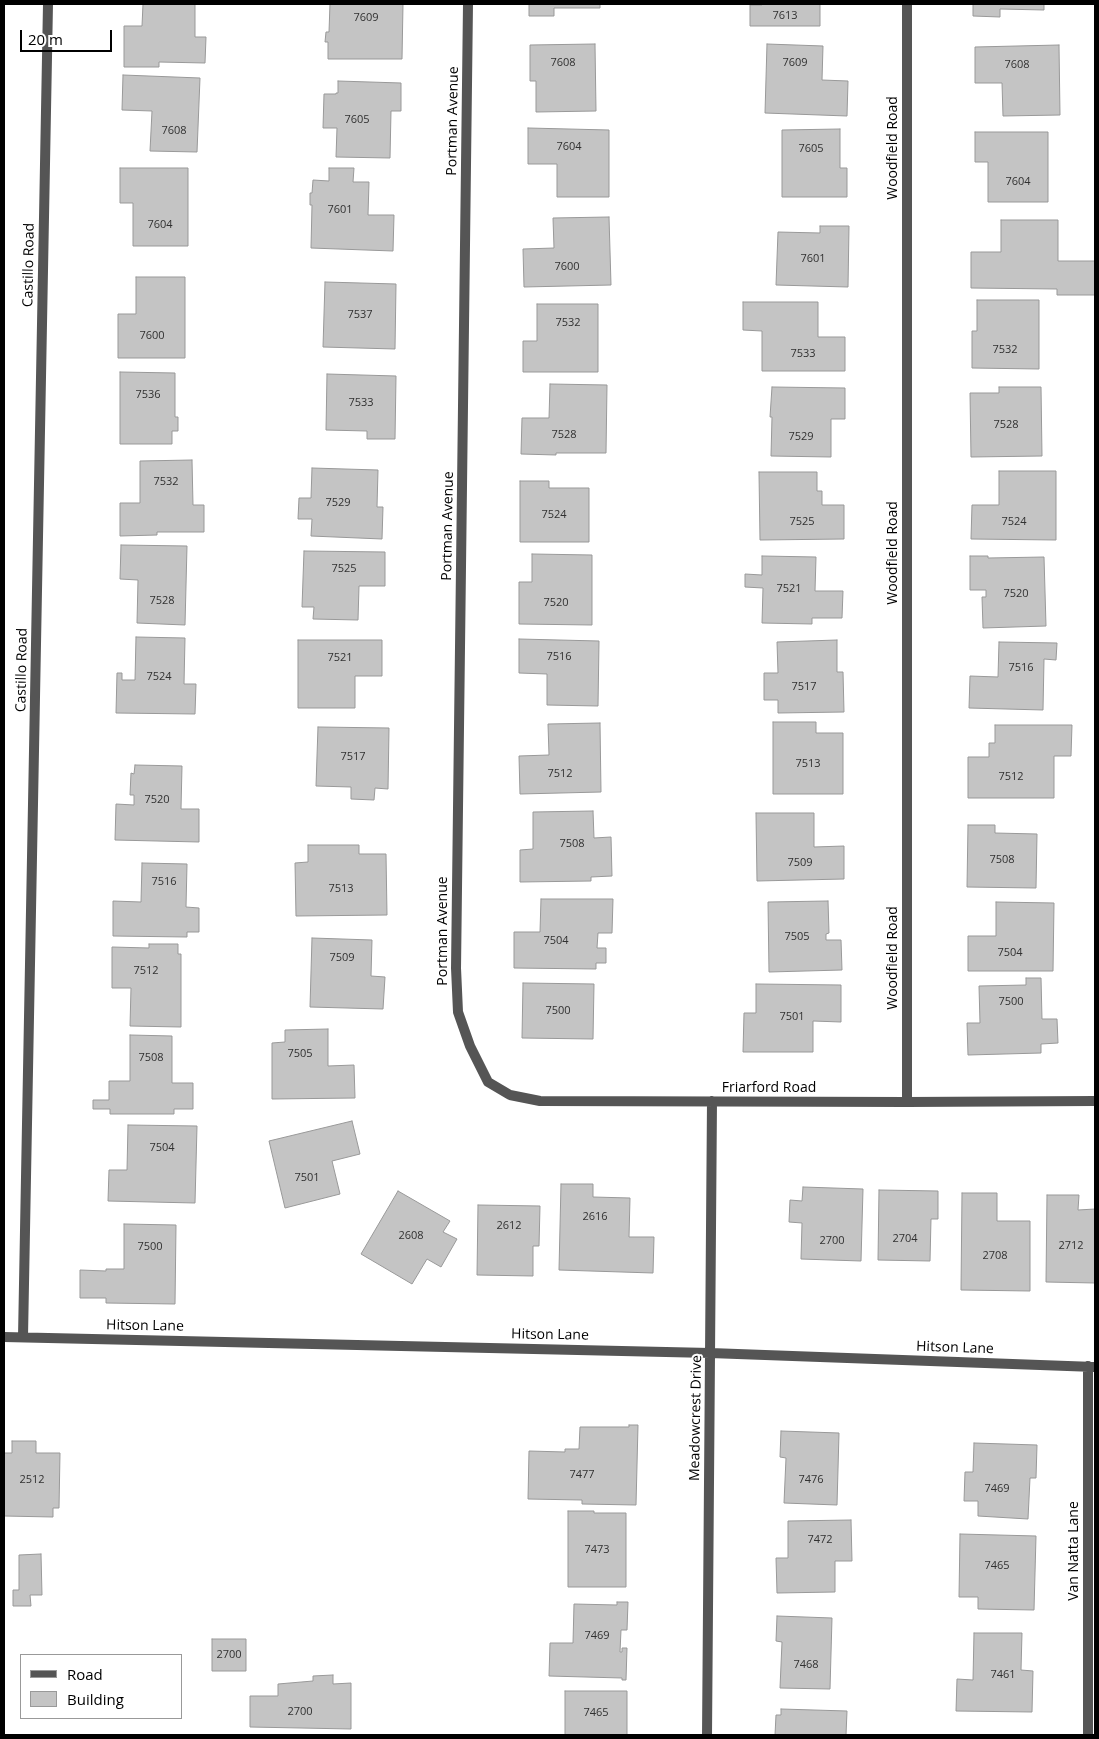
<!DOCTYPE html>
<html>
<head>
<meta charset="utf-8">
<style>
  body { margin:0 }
  #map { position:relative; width:1099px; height:1739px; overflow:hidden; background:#fff; font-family:"Open Sans",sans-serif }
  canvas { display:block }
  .frame { position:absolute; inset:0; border:5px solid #000; pointer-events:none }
  .legend { position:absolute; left:20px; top:1654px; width:162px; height:65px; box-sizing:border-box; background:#fff; border:1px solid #999; margin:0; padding:6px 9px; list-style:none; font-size:15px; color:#000 }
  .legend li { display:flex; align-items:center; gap:10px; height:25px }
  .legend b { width:25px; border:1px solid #999 }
  .scale { position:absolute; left:20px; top:30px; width:92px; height:22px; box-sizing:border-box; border:2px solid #000; border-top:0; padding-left:6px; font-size:15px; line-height:18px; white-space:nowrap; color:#000; -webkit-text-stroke:4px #fff; paint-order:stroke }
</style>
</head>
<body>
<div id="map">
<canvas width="1099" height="1739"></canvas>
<div class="frame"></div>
<ul class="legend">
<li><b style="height:6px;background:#555"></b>Road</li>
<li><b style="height:14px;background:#c4c4c4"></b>Building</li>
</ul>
<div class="scale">20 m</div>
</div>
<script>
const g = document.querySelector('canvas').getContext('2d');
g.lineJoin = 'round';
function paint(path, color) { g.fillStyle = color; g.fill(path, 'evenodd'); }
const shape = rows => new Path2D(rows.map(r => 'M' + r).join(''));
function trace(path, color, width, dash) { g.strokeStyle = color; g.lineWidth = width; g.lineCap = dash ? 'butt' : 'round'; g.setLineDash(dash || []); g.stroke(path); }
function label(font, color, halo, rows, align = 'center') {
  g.font = font + ' "Open Sans",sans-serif'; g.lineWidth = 4; g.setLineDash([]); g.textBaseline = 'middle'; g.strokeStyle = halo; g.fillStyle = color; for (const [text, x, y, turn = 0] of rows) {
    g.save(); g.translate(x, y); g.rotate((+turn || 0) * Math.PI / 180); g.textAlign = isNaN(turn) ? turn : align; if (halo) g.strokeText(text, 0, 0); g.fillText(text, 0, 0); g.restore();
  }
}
const building = shape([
  [143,4,195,4,195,37,206,37,205,63,159,62,159,67,124,67,124,26,142,26,143,4],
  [330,4,403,4,402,59,328,59,328,42,325,42,326,32,329,32,330,4],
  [529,4,600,4,600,8,554,8,554,16,529,16,529,4],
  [762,4,820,4,820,26,750,26,750,5,762,5,762,4],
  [973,4,1044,4,1044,10,1000,9,1000,17,973,16,973,4],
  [595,44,596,111,536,112,536,81,530,81,530,45,595,44],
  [767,44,823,46,822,80,848,81,847,116,765,113,767,44],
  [1059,45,1060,115,1003,116,1002,83,975,83,975,47,1059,45],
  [123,75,200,78,197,152,150,151,152,111,122,110,123,75],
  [338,81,401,83,401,111,391,111,390,158,336,157,337,128,323,128,324,94,336,94,336,93,338,93,338,81],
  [528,128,609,130,609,197,557,197,557,164,528,164,528,128],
  [840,129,840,168,847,168,847,197,782,197,782,130,840,129],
  [975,132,1048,132,1048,202,988,202,988,162,975,162,975,132],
  [120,168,188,168,188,246,133,246,133,203,120,203,120,168],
  [329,168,354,168,353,182,369,182,368,215,394,215,393,251,311,248,312,205,310,205,310,193,312,193,313,180,329,181,329,168],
  [609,217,611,285,524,287,523,249,554,248,553,218,609,217],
  [1001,220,1058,220,1058,261,1095,261,1095,295,1057,295,1057,289,971,288,971,252,1001,252,1001,220],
  [820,226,849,226,848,287,776,285,778,232,820,233,820,226],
  [136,277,185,277,185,358,118,358,118,314,136,314,136,277],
  [325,282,396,284,395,349,323,347,325,282],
  [977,300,1039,300,1039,369,972,368,972,331,977,331,977,300],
  [743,302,818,302,818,337,845,337,845,371,762,371,762,331,743,330,743,302],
  [537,304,598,304,598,372,523,372,523,341,537,341,537,304],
  [120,372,175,373,175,417,178,417,178,431,172,431,172,444,120,444,120,372],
  [327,374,396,376,395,439,367,439,367,431,326,430,327,374],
  [550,384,607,385,606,453,556,453,556,455,521,454,522,418,549,418,550,384],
  [772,387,845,388,845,419,831,419,831,457,771,456,772,417,770,417,772,387],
  [999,387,1041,387,1042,456,971,457,970,393,999,393,999,387],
  [192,460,193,505,204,505,204,532,157,532,157,535,120,536,120,503,140,503,140,461,192,460],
  [312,468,378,470,377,507,383,507,382,539,311,536,312,519,298,519,299,498,311,498,312,468],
  [999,471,1056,471,1056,540,971,539,972,505,999,505,999,471],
  [759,472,817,472,817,491,822,491,822,505,844,505,844,539,760,540,759,472],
  [520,481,549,481,549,488,589,488,589,542,520,542,520,481],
  [121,545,187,546,185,625,137,623,138,580,120,579,121,545],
  [304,551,385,552,385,586,359,586,358,620,313,619,314,607,302,607,304,551],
  [532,554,592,555,592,625,519,624,519,582,532,582,532,554],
  [762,556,816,557,815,591,843,591,842,618,812,618,812,624,762,623,763,588,745,587,745,574,762,575,762,556],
  [970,556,988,556,988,558,1044,557,1046,626,983,628,982,597,986,597,986,590,970,590,970,556],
  [136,637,185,638,184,684,196,684,195,714,116,713,117,673,122,673,122,680,135,680,136,637],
  [519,639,599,641,598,706,547,705,547,674,519,673,519,639],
  [298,640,382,640,382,676,355,676,355,708,298,708,298,640],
  [837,640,837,672,843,672,844,712,778,713,778,700,764,700,764,673,778,673,777,642,837,640],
  [999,642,1057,643,1056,660,1044,659,1043,710,969,708,970,676,998,677,999,642],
  [773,722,816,722,816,733,843,733,843,794,773,794,773,722],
  [600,723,601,792,520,794,519,756,549,755,548,724,600,723],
  [995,725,1072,725,1071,756,1054,756,1054,798,968,798,968,757,989,757,989,743,995,743,995,725],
  [318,727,389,728,388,789,375,788,374,800,351,799,351,787,316,786,318,727],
  [135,765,182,766,181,809,199,809,199,842,115,840,116,804,134,805,134,795,130,795,131,773,134,774,135,765],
  [593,811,594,838,611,837,612,876,591,877,591,881,520,882,520,850,533,849,533,812,593,811],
  [756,813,814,813,814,847,844,846,844,879,757,881,756,813],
  [968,825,995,825,995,833,1037,834,1036,888,967,887,968,825],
  [308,845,359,845,359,854,386,854,387,915,296,916,295,863,308,862,308,845],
  [142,863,187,864,186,907,199,908,199,932,187,932,187,937,113,936,113,901,141,902,142,863],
  [541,899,613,899,612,933,598,933,597,948,606,948,606,963,596,963,596,969,514,968,514,932,540,932,541,899],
  [828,901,829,933,826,934,826,940,841,940,842,970,769,972,768,902,828,901],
  [996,902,1054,903,1053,971,968,971,968,936,996,936,996,902],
  [312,938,372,940,371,976,385,977,383,1009,310,1007,312,938],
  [149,944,178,944,178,954,181,954,181,1027,130,1026,131,988,112,988,112,947,149,948,149,944],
  [1026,978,1041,978,1042,1019,1057,1019,1058,1043,1041,1044,1041,1053,968,1055,967,1023,980,1023,979,986,1026,985,1026,978],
  [523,983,594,984,593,1039,522,1038,523,983],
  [756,984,841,985,841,1022,813,1021,813,1052,743,1052,744,1013,756,1013,756,984],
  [328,1029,328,1066,354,1065,355,1098,272,1099,272,1043,285,1042,285,1030,328,1029],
  [130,1035,172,1036,172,1083,193,1083,193,1109,174,1109,174,1114,110,1114,110,1109,93,1109,93,1100,109,1100,109,1081,130,1081,130,1035],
  [352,1121,360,1154,332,1161,340,1194,285,1208,269,1141,352,1121],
  [128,1125,197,1126,195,1203,108,1201,109,1170,127,1170,128,1125],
  [561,1184,593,1184,593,1197,630,1198,629,1237,654,1237,653,1273,559,1270,561,1184],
  [803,1187,863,1189,861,1261,801,1259,802,1223,789,1222,790,1200,802,1201,803,1187],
  [879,1190,938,1191,938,1219,931,1219,930,1261,878,1260,879,1190],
  [398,1191,450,1221,443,1232,457,1239,441,1267,427,1259,412,1284,361,1254,398,1191],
  [962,1193,997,1193,997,1221,1030,1221,1030,1291,961,1290,962,1193],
  [1047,1195,1079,1195,1078,1210,1095,1209,1095,1283,1046,1282,1047,1195],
  [478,1205,540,1206,539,1246,533,1246,533,1276,477,1275,478,1205],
  [124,1224,176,1225,175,1304,106,1303,106,1298,80,1298,80,1270,106,1271,106,1269,124,1269,124,1224],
  [629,1425,638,1425,636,1505,582,1504,582,1500,528,1499,529,1451,565,1452,565,1449,579,1449,580,1427,629,1427,629,1425],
  [781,1431,839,1433,837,1505,784,1503,786,1458,780,1457,781,1431],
  [12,1441,36,1441,36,1453,60,1453,59,1508,53,1508,53,1517,4,1516,4,1453,12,1453,12,1441],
  [974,1443,1037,1445,1036,1478,1030,1478,1028,1519,978,1516,978,1501,964,1501,965,1472,973,1472,974,1443],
  [568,1511,594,1511,594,1513,626,1513,626,1587,568,1587,568,1511],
  [851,1520,852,1561,835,1561,835,1592,777,1593,776,1558,788,1558,788,1521,851,1520],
  [960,1534,1036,1536,1034,1610,978,1609,978,1597,959,1597,960,1534],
  [41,1554,42,1595,30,1595,31,1606,13,1606,13,1590,19,1590,19,1555,41,1554],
  [617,1602,628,1602,627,1630,621,1630,620,1652,622,1652,622,1648,627,1648,626,1680,622,1680,622,1678,549,1676,550,1643,573,1643,574,1604,617,1605,617,1602],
  [777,1616,832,1618,830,1689,780,1688,782,1642,776,1641,777,1616],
  [974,1633,1022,1633,1021,1670,1033,1671,1032,1712,956,1711,957,1679,973,1680,974,1633],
  [212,1639,246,1639,246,1671,212,1671,212,1639],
  [333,1675,333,1684,351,1683,351,1729,250,1727,250,1696,278,1696,278,1684,313,1681,313,1676,333,1675],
  [565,1691,627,1691,627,1735,565,1735,565,1691],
  [781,1709,847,1711,846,1735,775,1735,776,1715,781,1715,781,1709]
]);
const minor = shape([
  [468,4,456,968,458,1012,470,1046,488,1082,510,1095,540,1101,907,1102,1095,1101],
  [907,4,907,1102],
  [4,1337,710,1353,1095,1367],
  [23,1337,48,4],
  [1088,1366,1088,1735],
  [707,1735,712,1101]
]);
const numberNames = [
  ["7613",785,16],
  ["7609",366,18],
  ["7608",563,63],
  ["7609",795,63],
  ["7608",1017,65],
  ["7605",357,120],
  ["7608",174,131],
  ["7604",569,147],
  ["7605",811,149],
  ["7604",1018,182],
  ["7601",340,210],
  ["7604",160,225],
  ["7601",813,259],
  ["7600",567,267],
  ["7537",360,315],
  ["7532",568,323],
  ["7600",152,336],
  ["7532",1005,350],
  ["7533",803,354],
  ["7536",148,395],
  ["7533",361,403],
  ["7528",1006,425],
  ["7528",564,435],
  ["7529",801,437],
  ["7532",166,482],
  ["7529",338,503],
  ["7524",554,515],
  ["7525",802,522],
  ["7524",1014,522],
  ["7525",344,569],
  ["7521",789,589],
  ["7520",1016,594],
  ["7528",162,601],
  ["7520",556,603],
  ["7516",559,657],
  ["7521",340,658],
  ["7516",1021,668],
  ["7524",159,677],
  ["7517",804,687],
  ["7517",353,757],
  ["7513",808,764],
  ["7512",560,774],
  ["7512",1011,777],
  ["7520",157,800],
  ["7508",572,844],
  ["7508",1002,860],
  ["7509",800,863],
  ["7516",164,882],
  ["7513",341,889],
  ["7505",797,937],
  ["7504",556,941],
  ["7504",1010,953],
  ["7509",342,958],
  ["7512",146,971],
  ["7500",1011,1002],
  ["7500",558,1011],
  ["7501",792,1017],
  ["7505",300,1054],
  ["7508",151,1058],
  ["7504",162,1148],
  ["7501",307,1178],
  ["2616",595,1217],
  ["2612",509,1226],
  ["2608",411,1236],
  ["2704",905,1239],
  ["2700",832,1241],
  ["2712",1071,1246],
  ["7500",150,1247],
  ["2708",995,1256],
  ["7477",582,1475],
  ["2512",32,1480],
  ["7476",811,1480],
  ["7469",997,1489],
  ["7472",820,1540],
  ["7473",597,1550],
  ["7465",997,1566],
  ["7469",597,1636],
  ["2700",229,1655],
  ["7468",806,1665],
  ["7461",1003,1675],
  ["2700",300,1712],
  ["7465",596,1713]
];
const streetNames = [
  ["Portman Avenue",453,121,-89],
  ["Woodfield Road",893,148,-90],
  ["Castillo Road",29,265,-89],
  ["Portman Avenue",448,526,-89],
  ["Woodfield Road",893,553,-90],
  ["Castillo Road",22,670,-89],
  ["Portman Avenue",443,931,-90],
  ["Woodfield Road",893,958,-90],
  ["Friarford Road",769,1088],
  ["Hitson Lane",145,1326,1],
  ["Hitson Lane",550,1335,1],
  ["Hitson Lane",955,1348,2],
  ["Meadowcrest Drive",696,1418,-89],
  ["Van Natta Lane",1074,1551,-90]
];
paint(building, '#c4c4c4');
trace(building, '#999', 1);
trace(minor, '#555', 10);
label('11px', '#313131', null, numberNames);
label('14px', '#000', '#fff', streetNames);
</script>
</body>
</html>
